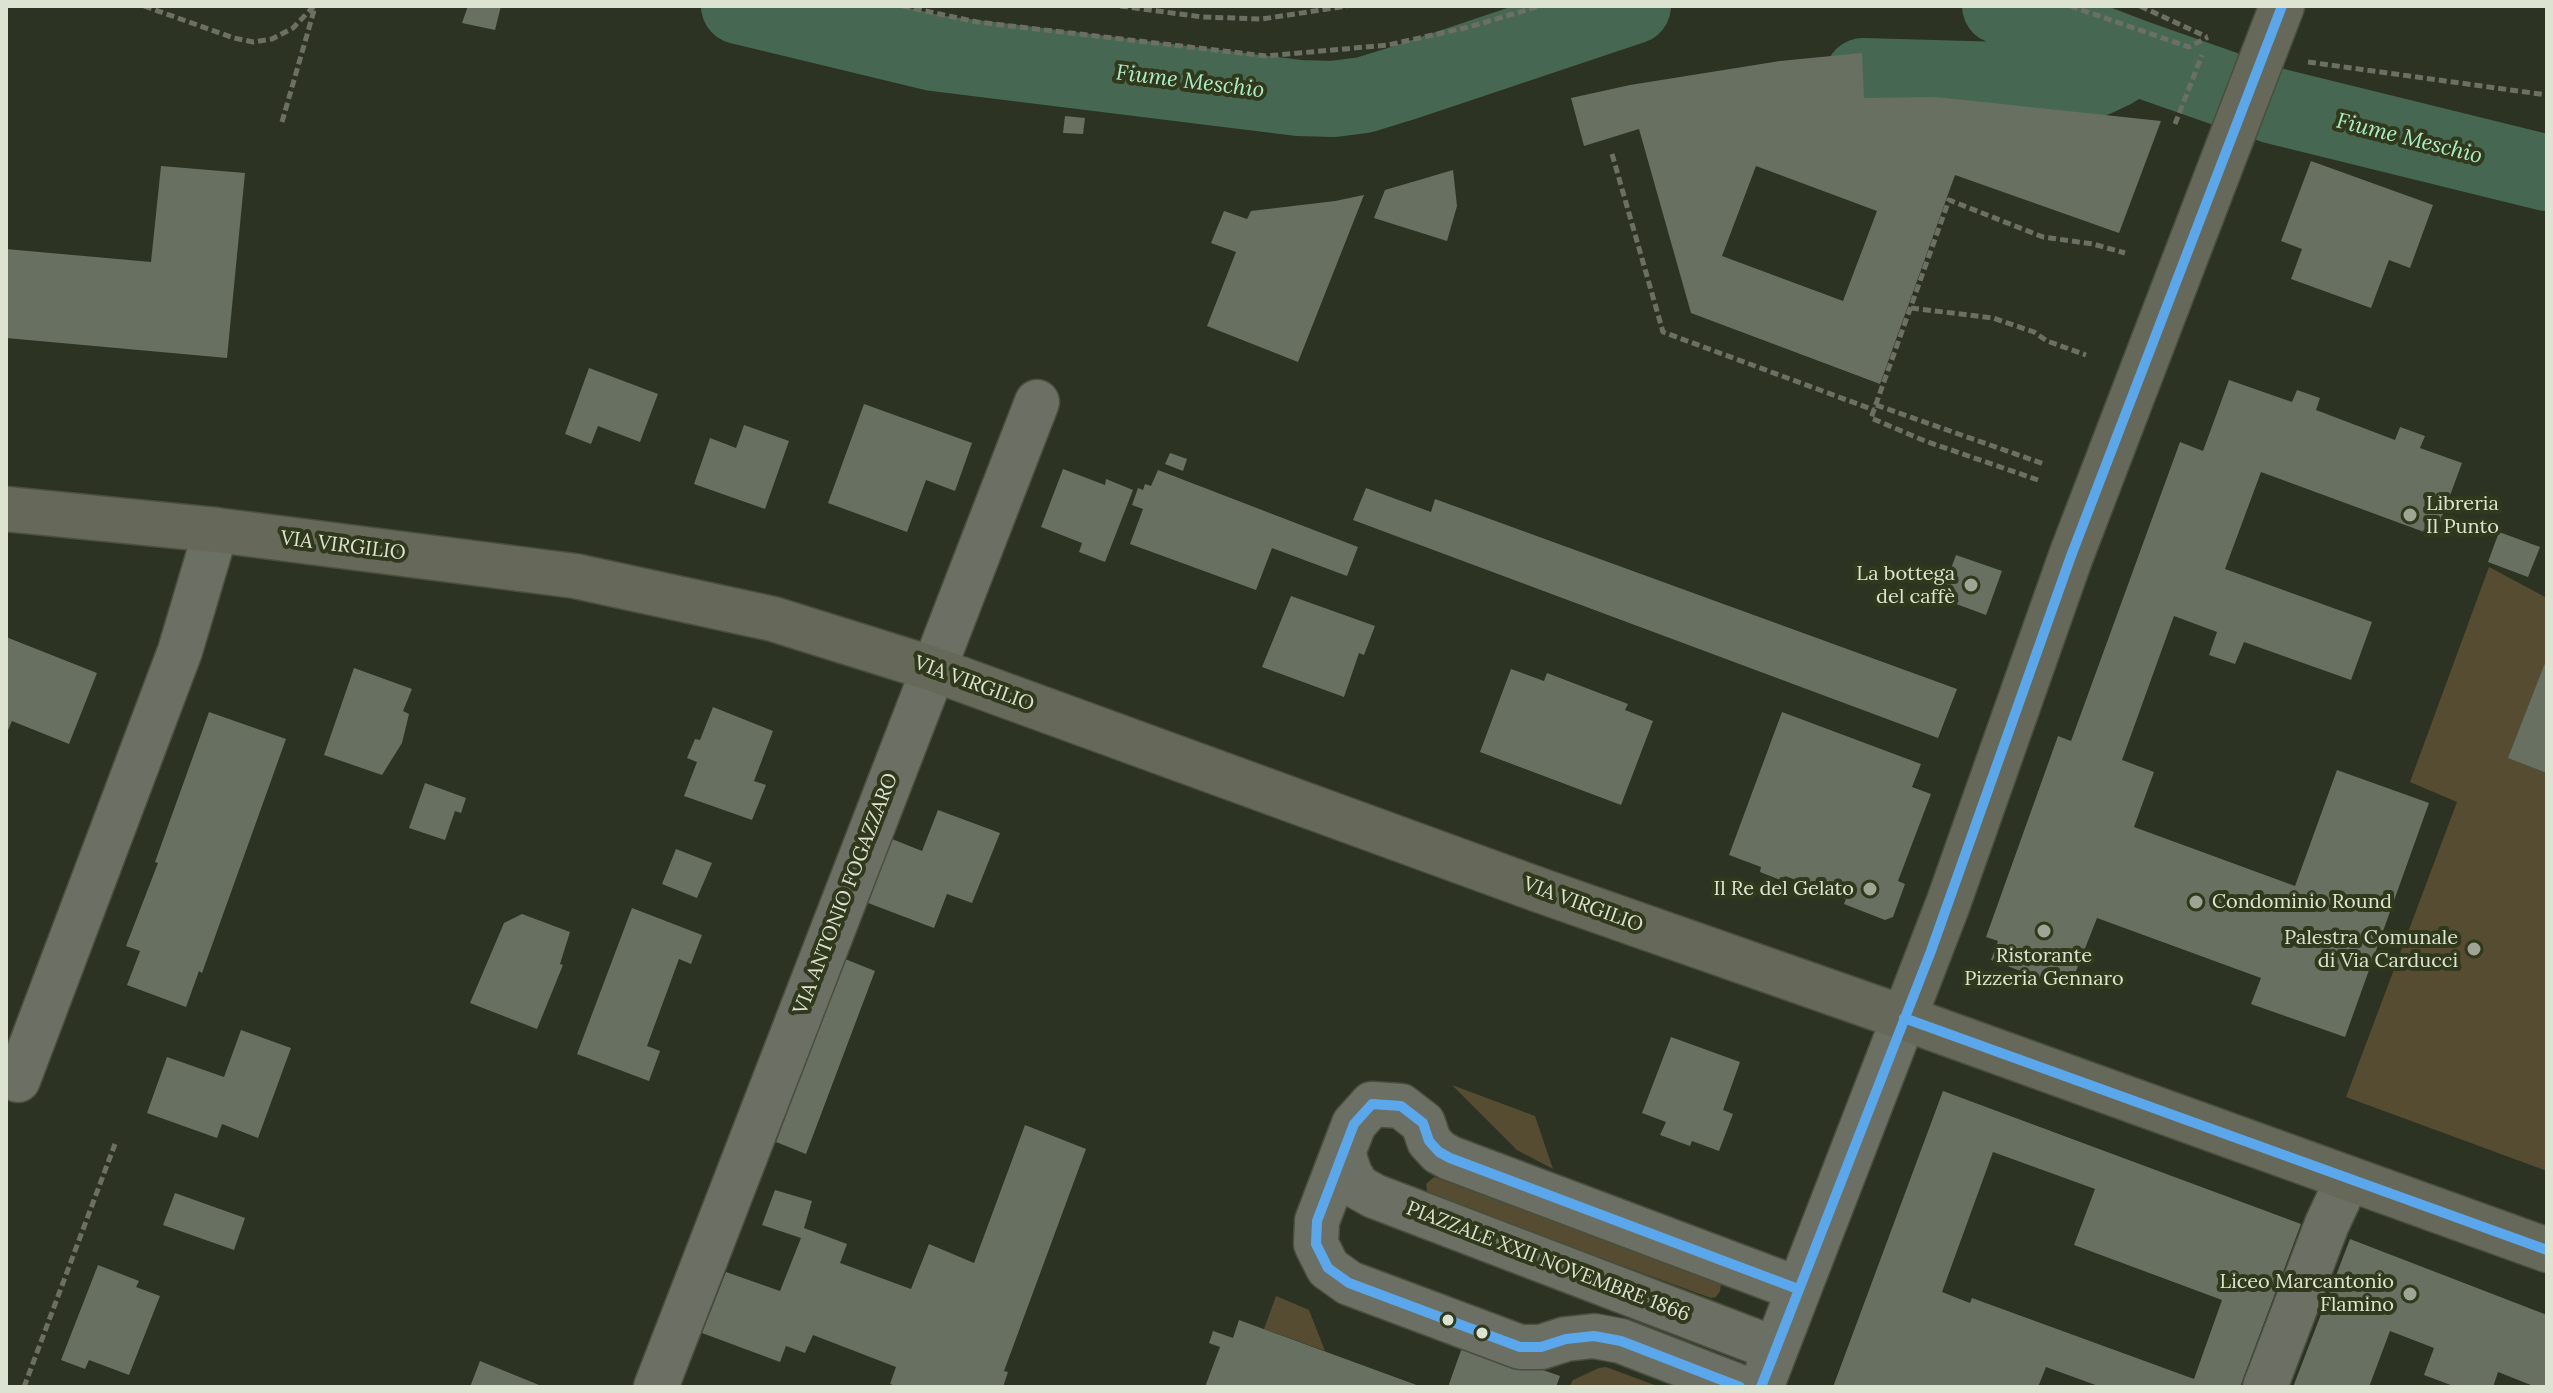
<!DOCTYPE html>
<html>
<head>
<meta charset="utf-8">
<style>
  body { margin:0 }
  #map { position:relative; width:2553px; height:1393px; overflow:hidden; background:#2d3322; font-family:Lora,serif }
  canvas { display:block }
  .frame { position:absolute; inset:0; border:8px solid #dce3d1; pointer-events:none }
</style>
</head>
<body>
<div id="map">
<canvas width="2553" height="1393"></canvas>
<div class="frame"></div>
</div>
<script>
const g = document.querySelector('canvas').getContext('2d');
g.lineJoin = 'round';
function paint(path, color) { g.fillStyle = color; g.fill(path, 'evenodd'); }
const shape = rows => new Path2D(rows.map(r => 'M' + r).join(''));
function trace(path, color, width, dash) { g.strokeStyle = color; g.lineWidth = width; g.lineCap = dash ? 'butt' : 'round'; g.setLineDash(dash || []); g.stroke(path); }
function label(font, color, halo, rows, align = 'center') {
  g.font = font + ' Lora,serif'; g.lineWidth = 8; g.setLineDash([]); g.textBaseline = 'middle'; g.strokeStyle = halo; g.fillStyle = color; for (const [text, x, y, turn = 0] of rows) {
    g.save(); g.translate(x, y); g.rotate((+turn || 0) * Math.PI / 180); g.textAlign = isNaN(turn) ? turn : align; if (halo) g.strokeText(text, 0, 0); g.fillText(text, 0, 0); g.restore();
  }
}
const green = shape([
  [2489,567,2547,598,2547,1171,2346,1097,2457,802,2410,782],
  [1452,1085,1535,1116,1553,1169,1517,1150],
  [1434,1177,1717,1280,1721,1284,1720,1291,1716,1297,1711,1298,1428,1195,1426,1184],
  [1276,1296,1309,1310,1325,1351,1264,1329],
  [1606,1367,1660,1387,1569,1387,1573,1380,1599,1368]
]);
const river = shape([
  [739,6,934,53,1299,98,1333,99,1364,95,1403,83,1633,6],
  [2000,6,2134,57,2271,105,2547,173],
  [1863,76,2071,82,2095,79,2114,70,2134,57]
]);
const building = shape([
  [468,6,501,6,495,30,462,23],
  [1862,53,1864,98,1936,97,2161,121,2119,233,1955,175,1880,384,1691,313,1639,129,1584,146,1571,98,1630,85,1780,61],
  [1756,166,1877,211,1843,301,1722,256],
  [1065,116,1085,118,1083,134,1063,133],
  [2311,161,2433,205,2410,268,2389,260,2371,308,2291,279,2302,249,2281,241],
  [161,166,245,173,227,358,6,338,6,249,151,262],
  [1453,170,1457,206,1447,241,1374,218,1385,190],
  [1364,195,1298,362,1207,326,1236,252,1211,243,1224,211,1247,219,1251,211,1335,201],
  [589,368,658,394,640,442,598,426,591,444,565,434],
  [2229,380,2292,402,2297,390,2320,398,2316,410,2395,440,2400,427,2425,436,2420,448,2462,463,2435,536,2261,472,2225,569,2372,622,2351,680,2244,642,2235,664,2209,655,2217,632,2174,616,2122,760,2154,772,2134,827,2295,886,2337,770,2429,803,2345,1037,2251,1004,2261,978,2097,918,2069,989,1991,960,1998,941,1986,937,2058,736,2071,741,2180,442,2203,451],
  [864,404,972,443,955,491,926,480,907,532,828,503],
  [744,425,789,441,765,509,694,484,710,438,736,448],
  [1170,453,1187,459,1183,471,1165,464],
  [1063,469,1105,485,1106,479,1133,490,1105,562,1079,552,1082,543,1041,527],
  [1158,470,1358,547,1347,576,1272,548,1256,590,1130,544,1143,509,1132,505,1138,488,1143,490,1145,484,1151,486],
  [1366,488,1431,512,1435,499,1957,689,1938,738,1353,520],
  [2499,532,2540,547,2528,577,2488,562],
  [1956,555,2002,571,1986,615,1940,598],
  [1291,596,1375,626,1364,655,1359,653,1344,697,1262,667],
  [6,637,97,673,69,744,12,721,6,735],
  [2547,658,2547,773,2508,758],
  [354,668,412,689,403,711,409,714,402,743,382,775,324,755],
  [1511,669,1544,681,1547,673,1628,704,1625,710,1653,721,1621,805,1480,752],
  [713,707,773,731,754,781,766,785,752,820,684,796,697,762,687,758,695,739,700,740],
  [209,712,286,739,202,973,199,971,186,1007,127,985,140,951,126,946,158,863,155,862],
  [1782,712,1921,764,1912,787,1931,794,1898,881,1905,884,1893,917,1885,920,1844,904,1846,899,1785,876,1783,881,1760,872,1761,867,1729,855],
  [425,783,466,798,461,813,455,811,445,840,409,828],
  [938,810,1000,833,972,903,947,894,934,928,868,903,892,839,922,851],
  [676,849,712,863,697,898,662,884],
  [632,908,702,935,691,964,679,959,647,1046,660,1051,649,1081,577,1054],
  [522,914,570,932,560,964,563,965,537,1029,470,1003,504,923],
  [845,959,875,971,806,1154,776,1142],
  [241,1030,291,1048,258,1138,222,1124,217,1138,147,1113,167,1057,224,1077],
  [1671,1037,1740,1062,1723,1110,1733,1114,1719,1151,1692,1141,1690,1146,1660,1135,1666,1122,1642,1113],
  [1943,1091,2301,1224,2240,1387,2101,1387,2046,1367,2038,1387,1833,1387],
  [1993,1152,2095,1189,2074,1245,2222,1300,2194,1379,1972,1298,1970,1303,1942,1292],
  [1025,1125,1086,1149,1004,1371,1008,1372,1003,1387,899,1387,890,1384,896,1367,813,1335,805,1353,786,1346,780,1362,702,1333,726,1272,780,1291,801,1238,762,1225,775,1190,812,1201,804,1228,847,1244,840,1263,911,1289,929,1244,974,1263],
  [175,1193,245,1218,234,1250,163,1225],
  [2350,1239,2547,1315,2547,1387,2536,1387,2498,1372,2493,1387,2456,1387,2424,1375,2434,1348,2390,1331,2369,1387,2293,1387],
  [98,1265,139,1281,136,1287,160,1296,129,1375,89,1360,85,1369,61,1360],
  [1239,1320,1422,1387,1205,1387,1220,1347,1209,1343,1213,1331,1233,1338],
  [1464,1342,1560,1376,1556,1387,1448,1387],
  [480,1361,544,1387,470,1387]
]);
const path = shape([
  [144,6,234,38,253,42,272,39,293,28,314,6],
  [902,6,977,22,1266,56,1388,45,1469,27,1540,6],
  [1120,6,1202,17,1262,19,1347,6],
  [2070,6,2189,47,2208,37],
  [2140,6,2207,37],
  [2308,62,2547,95],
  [282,122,315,7],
  [2175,124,2202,55],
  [1612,154,1663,332,1874,410],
  [1911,308,1993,318,2034,332,2047,341,2086,355],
  [1876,405,2044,464],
  [2038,480,1925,441,1871,418,1949,200,2043,237,2093,244,2125,253],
  [24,1387,115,1144]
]);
const minor = shape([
  [18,1080,180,651,216,530],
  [1343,1153,1350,1174,1358,1187,1374,1196,1775,1349],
  [1765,1377,1904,1018],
  [656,1387,1037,402],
  [1740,1387,1621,1341,1594,1336,1566,1339,1541,1347,1520,1347,1349,1283,1328,1268,1316,1244,1317,1221,1354,1124,1372,1104,1401,1106,1423,1123,1429,1141,1439,1152,1450,1158,1798,1289],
  [2265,1387,2327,1224,2348,1179]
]);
const major = shape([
  [6,509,216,530,575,576,773,619,933,669,1539,890,1904,1018,2547,1250],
  [1904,1018,1948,904,2071,556,2282,6]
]);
const bus1 = shape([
  [1904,1018,2547,1250],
  [1740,1387,1621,1341,1594,1336,1566,1339,1541,1347,1520,1347,1349,1283,1328,1268,1316,1244,1317,1221,1354,1124,1372,1104,1401,1106,1423,1123,1429,1141,1439,1152,1450,1158,1798,1289],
  [1761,1387,1931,951,2071,556,2282,6]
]);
const markers = [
  [2410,515,8,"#9fa594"],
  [1971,585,8,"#9fa594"],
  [1870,889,8,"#9fa594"],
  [2196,902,8,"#9fa594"],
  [2044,931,8,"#9fa594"],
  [2474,949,8,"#9fa594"],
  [2410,1294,8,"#9fa594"],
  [1448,1320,7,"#dce3d1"],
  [1482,1333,7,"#dce3d1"]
];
const poiNames = [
  ["Libreria",2426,504,"left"],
  ["Il Punto",2426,527,"left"],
  ["La bottega",1955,574],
  ["del caffè",1955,597],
  ["Il Re del Gelato",1854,889],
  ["Condominio Round",2212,902,"left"],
  ["Palestra Comunale",2458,938],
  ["di Via Carducci",2458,961],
  ["Ristorante",2044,956,"center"],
  ["Pizzeria Gennaro",2044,979,"center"],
  ["Liceo Marcantonio",2394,1282],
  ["Flamino",2394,1305]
];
const streetNames = [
  ["VIA VIRGILIO",343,546,7],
  ["VIA VIRGILIO",974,684,20],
  ["VIA ANTONIO FOGAZZARO",846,894,-69],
  ["VIA VIRGILIO",1583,905,20],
  ["PIAZZALE XXII NOVEMBRE 1866",1548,1262,21]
];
const waterNames = [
  ["Fiume Meschio",1190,82,7],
  ["Fiume Meschio",2409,139,14]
];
paint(green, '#564c32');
trace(river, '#466853', 76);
paint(building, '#687062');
trace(minor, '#494e3f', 47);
trace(major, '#494e3f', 47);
trace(path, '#6c6f64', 5, [8, 4]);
trace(minor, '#6c7064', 44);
trace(major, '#666959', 44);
trace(bus1, '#5aa8eb', 10);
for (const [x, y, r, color] of markers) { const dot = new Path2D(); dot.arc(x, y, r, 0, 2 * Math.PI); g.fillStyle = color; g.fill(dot); trace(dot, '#30391c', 3); }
label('20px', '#dce3d1', '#30391c', poiNames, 'right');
label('20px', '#dce3d1', '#30391c', streetNames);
label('italic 22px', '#acedc8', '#30391c', waterNames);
</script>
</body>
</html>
